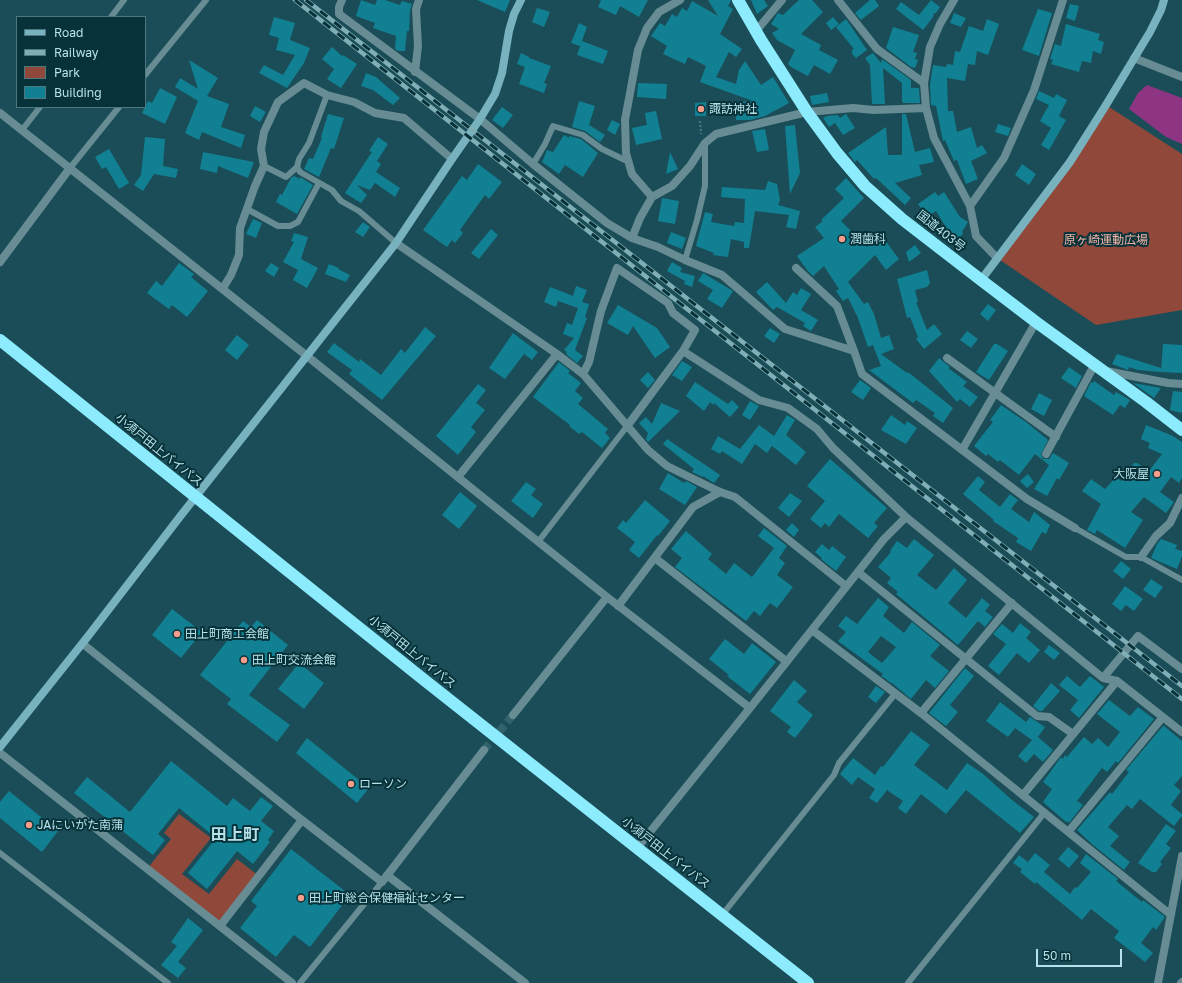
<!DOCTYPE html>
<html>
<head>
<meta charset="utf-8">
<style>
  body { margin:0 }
  #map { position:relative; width:1182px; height:983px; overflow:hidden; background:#1a4d57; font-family:"Golos Text",sans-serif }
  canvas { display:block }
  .legend { position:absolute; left:16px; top:16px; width:130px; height:92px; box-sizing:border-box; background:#073239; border:1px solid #4d7880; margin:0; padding:5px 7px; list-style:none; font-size:12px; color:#b7e2eb }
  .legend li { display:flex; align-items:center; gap:8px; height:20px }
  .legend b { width:20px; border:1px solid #4d7880 }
  .scale { position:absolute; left:1036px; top:949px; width:86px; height:18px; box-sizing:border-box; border:2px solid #b7e2eb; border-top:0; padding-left:5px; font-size:12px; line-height:14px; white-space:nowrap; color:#b7e2eb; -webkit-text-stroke:3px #073239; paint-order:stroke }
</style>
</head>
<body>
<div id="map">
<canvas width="1182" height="983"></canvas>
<ul class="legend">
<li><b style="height:5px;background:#78b2bf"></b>Road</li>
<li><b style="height:5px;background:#80aeb7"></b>Railway</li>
<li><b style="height:11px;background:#90483a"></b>Park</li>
<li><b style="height:11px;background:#118092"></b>Building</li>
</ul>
<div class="scale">50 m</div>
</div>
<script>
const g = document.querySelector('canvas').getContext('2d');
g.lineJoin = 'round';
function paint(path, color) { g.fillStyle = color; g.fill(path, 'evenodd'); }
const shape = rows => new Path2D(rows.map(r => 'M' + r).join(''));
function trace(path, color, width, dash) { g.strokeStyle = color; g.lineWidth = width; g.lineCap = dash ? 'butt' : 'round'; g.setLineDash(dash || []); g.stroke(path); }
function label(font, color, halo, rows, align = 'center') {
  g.font = font + ' "Golos Text","Noto Sans JP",sans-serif'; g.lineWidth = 4; g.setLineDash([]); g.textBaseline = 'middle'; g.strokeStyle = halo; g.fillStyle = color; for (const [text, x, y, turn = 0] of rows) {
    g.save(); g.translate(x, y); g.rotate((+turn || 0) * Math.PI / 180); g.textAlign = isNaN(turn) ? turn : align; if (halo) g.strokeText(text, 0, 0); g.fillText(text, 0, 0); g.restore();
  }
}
const green = shape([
  [1106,105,1182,154,1182,310,1096,325,997,258],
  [179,814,211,838,182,874,209,894,237,859,259,876,220,926,147,869,171,839,164,833]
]);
const water = shape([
  [1147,85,1182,98,1182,144,1166,137,1129,109,1138,93]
]);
const building = shape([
  [361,0,375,5,377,0,385,0,400,5,402,1,412,4,410,11,409,31,407,31,405,51,398,51,395,49,396,36,373,28,375,23,356,16],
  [477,0,510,0,505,12],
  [601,0,648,0,639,17,620,6,616,15,598,7],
  [708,0,731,0,728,6,733,9,720,34,742,49,736,57,729,52,716,77,736,84,739,70,745,61,761,85,773,77,789,103,765,116,750,120,736,120,736,102,753,101,700,82,706,66,688,57,685,64,663,54,667,46,651,36,660,23,665,26,672,14,677,17,682,8,687,11,692,1,718,16],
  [751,0,764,0,768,6,757,14],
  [799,0,812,0,823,12,801,34,821,45,819,50,838,60,830,74,814,65,808,76,791,67,788,64,795,50,777,40,772,33,779,29,771,24,776,16,778,13,783,15],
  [870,0,875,0,879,6,861,20,855,13],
  [931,0,940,7,936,13,934,13,933,17,923,30,896,9,901,2,919,15],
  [1070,4,1079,6,1075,21,1066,18],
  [537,8,550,12,544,27,532,22],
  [1038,9,1052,13,1039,56,1022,50],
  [954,13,966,18,961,27,950,23],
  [274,17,295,23,290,40,310,48,304,63,287,88,259,73,264,65,283,75,295,55,276,50,279,38,269,35],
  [833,17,839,24,831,30,826,23],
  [846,19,867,50,856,58,852,54,852,50,854,49,836,27],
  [987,19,999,24,988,55,977,51,975,65,968,64,965,81,947,78,948,111,953,111,957,132,971,127,977,148,982,145,987,153,971,161,978,179,966,184,957,160,954,161,945,140,943,141,936,106,931,105,930,85,933,65,946,67,947,64,953,65,955,51,960,52,969,26,983,31],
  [579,23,587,27,580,46,571,43],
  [1066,24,1100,34,1098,40,1104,42,1101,54,1093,51,1091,63,1082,61,1079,72,1051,64,1053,60,1050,59,1055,44,1061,46],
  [893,27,919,35,913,52,917,53,915,59,918,60,915,68,911,67,886,48],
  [582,41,608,51,603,64,577,55],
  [332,47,342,56,343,55,357,64,341,88,327,79,334,69,322,59],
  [521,53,529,57,529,58,551,66,544,83,547,84,544,93,519,84,525,67,517,64],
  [873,53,881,63,882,59,911,80,911,88,919,88,920,103,903,103,902,101,902,83,883,68,885,104,872,104,870,65,865,58],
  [189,60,218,78,207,96,229,104,221,127,245,135,241,148,202,132,199,140,185,133,198,101,175,87,180,78,198,89],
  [366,73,376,77,400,98,393,105,373,90,361,86],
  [638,83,667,84,666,99,637,97],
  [160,88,177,97,165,124,142,113,148,101,152,103],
  [1039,91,1054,98,1056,94,1067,100,1059,116,1066,120,1049,150,1041,145,1051,128,1040,121,1049,105,1036,99],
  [827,93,829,102,812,105,810,96],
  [579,101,595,106,589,125,605,135,600,142,585,131,572,127],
  [706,102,706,116,695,116,695,103],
  [255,106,266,112,260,122,250,116],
  [502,107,513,115,503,128,492,120],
  [656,111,662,139,636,145,632,128,647,125,645,113],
  [328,114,344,118,334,149,331,148,319,177,304,169,309,158,313,159,322,138,321,137],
  [846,114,855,128,843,135,835,123,829,127,823,118,827,116,838,115,840,118],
  [902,114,906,114,915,152,930,148,934,162,919,165,922,175,895,183,911,198,905,205,876,178,874,179,857,160,855,162,848,153,886,127,888,155,902,155],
  [612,120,620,124,615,135,607,130],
  [998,124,1011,128,1008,136,995,132],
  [795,125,800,173,790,194,785,126],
  [765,129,769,150,757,152,752,131],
  [564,135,569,138,569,136,581,139,598,153,583,177,565,165,559,174,542,162,547,150,553,152],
  [145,137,165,139,163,166,178,169,176,178,154,174,143,191,134,185,141,175],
  [378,137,388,144,377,161,381,164,376,172,400,188,395,197,375,183,370,190,357,185,367,195,361,203,345,193,366,161,372,152,369,151],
  [109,149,129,183,119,189,106,167,102,169,95,157],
  [203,152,254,162,248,178,218,166,217,173,200,169],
  [670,152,678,169,666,174],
  [478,164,502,182,489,199,485,195,460,230,463,233,455,243,452,240,447,247,423,230,462,176,467,180],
  [1022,164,1036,174,1029,185,1015,175],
  [294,176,300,179,300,177,313,185,297,214,276,202,280,194,282,195,291,178],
  [846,178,864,198,841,221,867,247,875,240,878,244,884,239,899,259,886,270,875,255,848,282,864,304,868,302,874,314,881,338,889,335,894,349,881,354,907,373,908,372,953,408,943,423,933,416,935,413,916,400,913,403,869,370,881,366,873,345,868,347,858,318,848,298,843,301,836,291,839,289,824,266,813,276,807,270,797,256,824,238,815,227,823,221,821,220,844,198,835,189],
  [768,181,777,184,780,200,778,205,800,211,796,229,786,227,789,215,755,211,749,248,744,248,744,242,731,239,728,257,713,255,714,253,696,246,705,212,713,214,711,222,734,226,735,222,744,223,745,199,721,197,722,187,765,190],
  [935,192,938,196,944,192,960,217,968,222,962,232,963,233,955,245,945,238,949,232,936,211,927,217,918,204],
  [662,198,679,201,675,224,658,221],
  [253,219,262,223,256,238,246,234],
  [363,222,370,227,363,237,355,232],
  [491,229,498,235,479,259,471,253],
  [671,232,686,238,682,249,667,243],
  [294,233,308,237,301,259,318,268,307,288,293,280,298,270,283,262,294,242,291,241],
  [915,245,921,253,909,262,906,252],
  [672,262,682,268,680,272,695,276,692,287,684,284,685,281,667,271],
  [179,263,194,274,191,277,208,291,187,317,172,305,169,309,147,293,156,281,162,286],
  [271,263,279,268,274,277,265,271],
  [329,264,339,268,338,269,350,275,346,282,325,274],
  [927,270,930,283,927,287,915,290,918,302,916,302,927,330,934,324,942,334,924,349,916,339,918,337,910,317,907,318,897,279],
  [703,273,733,291,722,308,707,299,713,290,698,281],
  [767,282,786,303,793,292,797,295,801,288,811,294,801,310,818,320,811,331,803,326,805,323,777,307,773,310,756,292],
  [576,286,587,290,582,302,589,304,585,317,587,318,575,350,583,356,577,363,566,354,567,352,564,350,574,338,563,334,567,323,572,325,578,308,558,301,556,307,544,302,550,287,573,296],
  [988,304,996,310,988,321,980,314],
  [618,305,657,328,670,347,655,358,633,326,628,335,607,323],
  [425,327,436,336,382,400,349,374,352,370,327,352,334,343,359,362,360,359,381,375,401,349,405,353],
  [770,328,780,334,774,343,764,336],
  [967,331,978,339,971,348,960,340],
  [513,333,538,352,532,360,524,354,505,379,489,368],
  [237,335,249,345,237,360,225,350],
  [994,344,997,344,1008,351,989,380,976,372],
  [1163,344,1182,345,1182,373,1161,372],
  [1117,354,1161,368,1161,372,1138,370,1129,367,1128,370,1112,364],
  [939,358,950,367,948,368,967,382,963,386,978,397,970,407,960,399,957,402,929,371],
  [682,361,692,367,682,381,672,375],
  [559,362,570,371,568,373,581,383,575,391,583,398,578,404,608,429,605,433,610,438,602,448,582,432,579,434,569,426,570,425,533,397],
  [1069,367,1082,376,1076,388,1061,378],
  [648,372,655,380,648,388,640,380],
  [860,380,871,388,863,400,851,392],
  [1094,381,1114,395,1116,392,1130,400,1125,408,1120,405,1113,415,1084,396,1091,382,1093,383],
  [695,382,728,404,732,400,739,407,730,417,714,403,713,405,710,402,704,411,686,396],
  [1133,383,1161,388,1154,398],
  [478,384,486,390,476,403,485,410,471,427,476,432,458,455,436,436],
  [1173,391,1182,392,1182,413,1170,410],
  [1039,393,1052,400,1044,416,1031,409],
  [750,401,759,406,750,420,742,415],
  [661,403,680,411,648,442,646,439,648,433,639,423,646,417,652,424],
  [1001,405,1026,422,1048,440,1041,454,1043,459,1049,459,1053,453,1069,463,1059,480,1057,478,1047,496,1034,489,1049,465,1035,454,1019,475,1000,460,998,462,988,454,986,456,974,446,993,422,990,420],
  [787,415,795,420,786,435,806,452,796,465,772,446,767,453,755,444,742,464,722,451,720,454,711,449,718,436,740,449,759,425,774,436],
  [891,415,905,425,907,421,917,428,906,444,881,430],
  [1146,425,1173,436,1182,442,1182,478,1179,483,1171,477,1160,492,1174,502,1166,513,1144,497,1131,512,1143,520,1125,548,1097,530,1095,534,1087,530,1101,504,1082,491,1091,479,1105,489,1116,477,1121,481,1134,463,1137,463,1149,471,1162,454,1148,448,1150,443,1141,439],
  [667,439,720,475,714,483,703,476,703,477,692,472,694,469,663,444],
  [830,459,887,508,874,523,878,526,868,538,839,514,829,527,825,523,821,528,810,519,825,501,807,486],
  [668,473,684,483,686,481,697,487,685,505,659,489],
  [1028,474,1034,482,1027,488,1020,481],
  [978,476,985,482,979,490,1000,507,1010,494,1018,500,1011,509,1029,522,1034,512,1050,525,1046,534,1042,532,1031,551,1016,542,1018,538,993,521,994,520,963,494],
  [526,482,536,489,531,495,543,504,533,518,511,501],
  [460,492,477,506,459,529,442,515],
  [790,493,802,501,789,517,778,508],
  [645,500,670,521,658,536,657,535,639,558,629,550,635,542,617,528,623,520,626,523],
  [792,523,799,530,794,537,786,530],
  [764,528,787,546,779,558,785,563,777,575,793,587,777,608,770,603,760,616,754,611,746,621,675,567,682,558,671,549,686,531,712,554,708,559,726,574,734,563,752,577,774,548,758,536],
  [914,539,934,555,917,575,936,590,954,568,967,580,948,603,966,618,982,598,990,605,985,611,993,617,985,627,978,621,958,645,896,594,898,592,887,583,891,578,878,567,891,552,890,551,897,541,907,548],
  [1161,539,1177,545,1175,549,1182,551,1182,556,1177,569,1151,558,1157,544],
  [822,544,829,550,832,546,846,557,836,571,821,559,822,558,815,552],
  [1121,561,1131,569,1123,579,1113,571],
  [1151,579,1163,587,1155,598,1143,590],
  [1125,586,1143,599,1134,611,1126,605,1121,611,1112,604],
  [878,598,889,607,883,616,904,633,912,622,940,645,930,656,949,671,935,688,926,680,911,699,892,683,891,683,883,677,881,676,883,674,838,641,846,632,838,626,846,616,857,624],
  [881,636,896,647,882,663,868,652],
  [172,609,202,632,181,658,152,635],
  [257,620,288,645,249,695,290,725,277,742,227,704,231,699,200,675,243,621,251,627],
  [1020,623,1031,632,1026,638,1040,650,1029,663,1017,653,999,675,988,666,1006,644,993,634,1002,624,1013,633],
  [725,639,744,654,752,643,776,662,750,694,727,676,729,675,709,659],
  [1049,645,1060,653,1054,660,1044,652],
  [299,663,324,683,304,709,278,689],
  [965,668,974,676,950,705,958,712,946,726,929,713],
  [1067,676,1080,687,1090,676,1104,687,1079,718,1070,710,1078,700,1059,685],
  [794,680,807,691,797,702,813,715,795,738,787,732,791,727,770,711],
  [1051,683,1060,691,1042,711,1039,711,1033,706],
  [876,686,885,692,876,703,868,697],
  [1109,700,1130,716,1138,707,1154,719,1118,763,1116,761,1107,772,1102,768,1077,801,1083,805,1069,823,1067,821,1066,822,1043,802,1052,789,1043,782,1061,757,1063,759,1065,755,1067,757,1084,737,1092,744,1098,738,1108,747,1120,732,1097,714],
  [1000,702,1026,722,1030,717,1045,727,1038,737,1053,750,1043,762,1034,754,1026,763,1018,756,1032,740,1015,728,1008,737,986,721],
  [1163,726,1164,726,1182,741,1182,776,1174,785,1181,791,1171,805,1182,814,1182,816,1174,826,1140,799,1132,809,1127,805,1108,827,1119,836,1110,846,1130,862,1124,870,1093,845,1077,830,1110,792,1112,794,1129,772,1126,770],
  [911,731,930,745,914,765,947,790,967,763,983,774,1012,800,1034,817,1020,833,966,790,946,814,921,794,906,814,898,808,903,801,887,790,877,803,869,798,875,789,858,777,852,785,840,774,853,758,875,775,881,766,883,767],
  [307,738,369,788,357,803,296,753],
  [171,761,227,806,233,798,250,811,261,797,273,806,261,821,274,831,268,840,270,842,253,864,237,851,207,889,188,873,216,838,179,808,158,834,165,840,153,855,74,793,87,777,130,812],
  [9,791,58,831,42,852,0,818,0,802],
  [1166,824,1176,831,1166,844,1171,848,1160,862,1162,864,1156,872,1152,872,1138,863],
  [1068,847,1079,856,1069,868,1058,859],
  [291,849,350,895,310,947,294,935,276,957,240,928,257,906,251,901],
  [1035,853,1050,865,1044,872,1070,894,1075,887,1077,888,1091,872,1080,863,1086,854,1118,879,1116,881,1142,902,1143,900,1165,917,1156,930,1153,927,1141,943,1153,953,1145,962,1114,938,1119,931,1091,909,1082,920,1036,882,1035,884,1020,872,1022,869,1013,863,1019,855,1028,862],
  [188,918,203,930,178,962,186,968,178,978,161,965,177,946,171,942]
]);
const streetTunnel = shape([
  [484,750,513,715]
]);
const path = shape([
  [700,121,701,134]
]);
const lane = shape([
  [111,17,124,0],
  [145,75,206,0],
  [327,95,309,143,299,159,297,167,300,172,332,190,341,201,359,211,396,243],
  [22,130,40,107],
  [533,164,545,144,553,126,583,135,602,149,629,162],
  [264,166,286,177,297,167],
  [70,168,119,107],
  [247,209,278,226,290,226,298,222,319,183],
  [685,260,697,220,705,186,705,143],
  [1075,528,1126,557,1141,557,1182,580],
  [538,542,628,425],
  [0,853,168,983],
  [722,915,834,775,839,763,895,694],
  [300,983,382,882],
  [908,983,1045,812]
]);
const street = shape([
  [342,0,339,7,339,14,480,119,533,164,607,223,632,238,640,218,652,197,672,186,690,166,705,143,716,134,807,112,853,108,874,110,926,108],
  [838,0,877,49,924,83],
  [954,0,940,24,930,47,924,83,926,108,934,138,970,206,976,236,997,258],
  [756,31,782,0],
  [1134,58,1182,77],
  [415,72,418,46,416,9,419,0],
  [0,113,307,356,607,597,750,708],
  [652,197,632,174,626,153,625,120,638,50,647,28,659,12,680,0],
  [970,206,1004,158,1034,90,1063,0],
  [632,238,658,247,685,260,722,275,785,329,854,351,862,374,1027,499,1075,528],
  [396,243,557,354,583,374,648,450,667,466,720,492,735,497,846,586],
  [0,262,70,168],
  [796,268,837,306,854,351],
  [223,288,231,275,239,255,240,228,255,186,264,166,261,149,264,132,278,102,304,83,327,95,354,102,375,113,404,118,452,159],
  [947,358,1056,437],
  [1106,371,1168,383,1182,384],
  [583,374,589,362,601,311,617,268,668,303,673,313,695,330,683,351],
  [628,425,683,351,759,400,788,408,817,429,833,448,906,517,1103,678,1117,681,1182,732],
  [962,450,1036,322],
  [1046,454,1095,364],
  [458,477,557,354],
  [1141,557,1156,536,1170,523,1182,498],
  [655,558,786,661],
  [858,572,1037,716,1049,717,1073,734],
  [618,606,693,507,720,492],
  [812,630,921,713,1171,915],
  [83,644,302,820],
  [1103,678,1138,636,1182,669],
  [921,713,1012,603],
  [513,715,607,597],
  [0,753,292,983],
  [1023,795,1117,681],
  [1069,831,1163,717],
  [637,848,750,708,884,539,906,517],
  [387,875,525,983],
  [220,926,302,820,382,882,484,750],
  [1158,983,1182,856],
  [1181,983,1182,982]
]);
const secondary = shape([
  [981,280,1070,162,1106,105,1150,32,1161,10,1164,0],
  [0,747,89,635,182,514,396,243,452,159,480,119,495,94,502,73,509,31,514,14,521,0]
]);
const highway = shape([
  [738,0,761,40,807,112,837,153,865,186,902,219,981,280,1036,322,1146,402,1182,430],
  [0,340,423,679,808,983]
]);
const rail = shape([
  [295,0,1182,699],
  [306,0,1182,686]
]);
const markers = [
  [701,109,4,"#f49d8b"],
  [842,239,4,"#f49d8b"],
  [1157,474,4,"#f49d8b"],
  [177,634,4,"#f49d8b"],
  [244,660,4,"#f49d8b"],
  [351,784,4,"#f49d8b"],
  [29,825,4,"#f49d8b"],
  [301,898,4,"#f49d8b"]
];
const poiNames = [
  ["諏訪神社",709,109],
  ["潤歯科",850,239],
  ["大阪屋",1149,474,"right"],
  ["田上町商工会館",185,634],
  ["田上町交流会館",252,660],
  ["ローソン",359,784],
  ["JAにいがた南蒲",37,825],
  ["田上町総合保健福祉センター",309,898]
];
const streetNames = [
  ["国道403号",941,231,38],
  ["小須戸田上バイパス",159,450,39],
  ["小須戸田上バイパス",412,652,39],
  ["小須戸田上バイパス",666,853,38]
];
const parkNames = [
  ["原ヶ崎運動広場",1106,240]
];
const districtNames = [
  ["田上町",235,835]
];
paint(green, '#90483a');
paint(water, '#8d3483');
paint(building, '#118092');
trace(streetTunnel, '#32636d', 8, [8, 4]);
trace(path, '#4a7b85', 2, [2, 2]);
trace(lane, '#688c93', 6);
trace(street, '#688c93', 8);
trace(secondary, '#78b2bf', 8);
trace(highway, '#8debfe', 12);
trace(rail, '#80aeb7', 4.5);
trace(rail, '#073239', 3, [9]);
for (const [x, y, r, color] of markers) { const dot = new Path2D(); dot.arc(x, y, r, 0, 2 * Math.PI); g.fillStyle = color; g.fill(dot); trace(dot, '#073239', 1.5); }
label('12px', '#b7e2eb', '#073239', poiNames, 'left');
label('12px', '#b7e2eb', '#073239', streetNames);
label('12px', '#f0b4a7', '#073239', parkNames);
label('bold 16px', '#b7e2eb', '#073239', districtNames);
</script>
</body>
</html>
